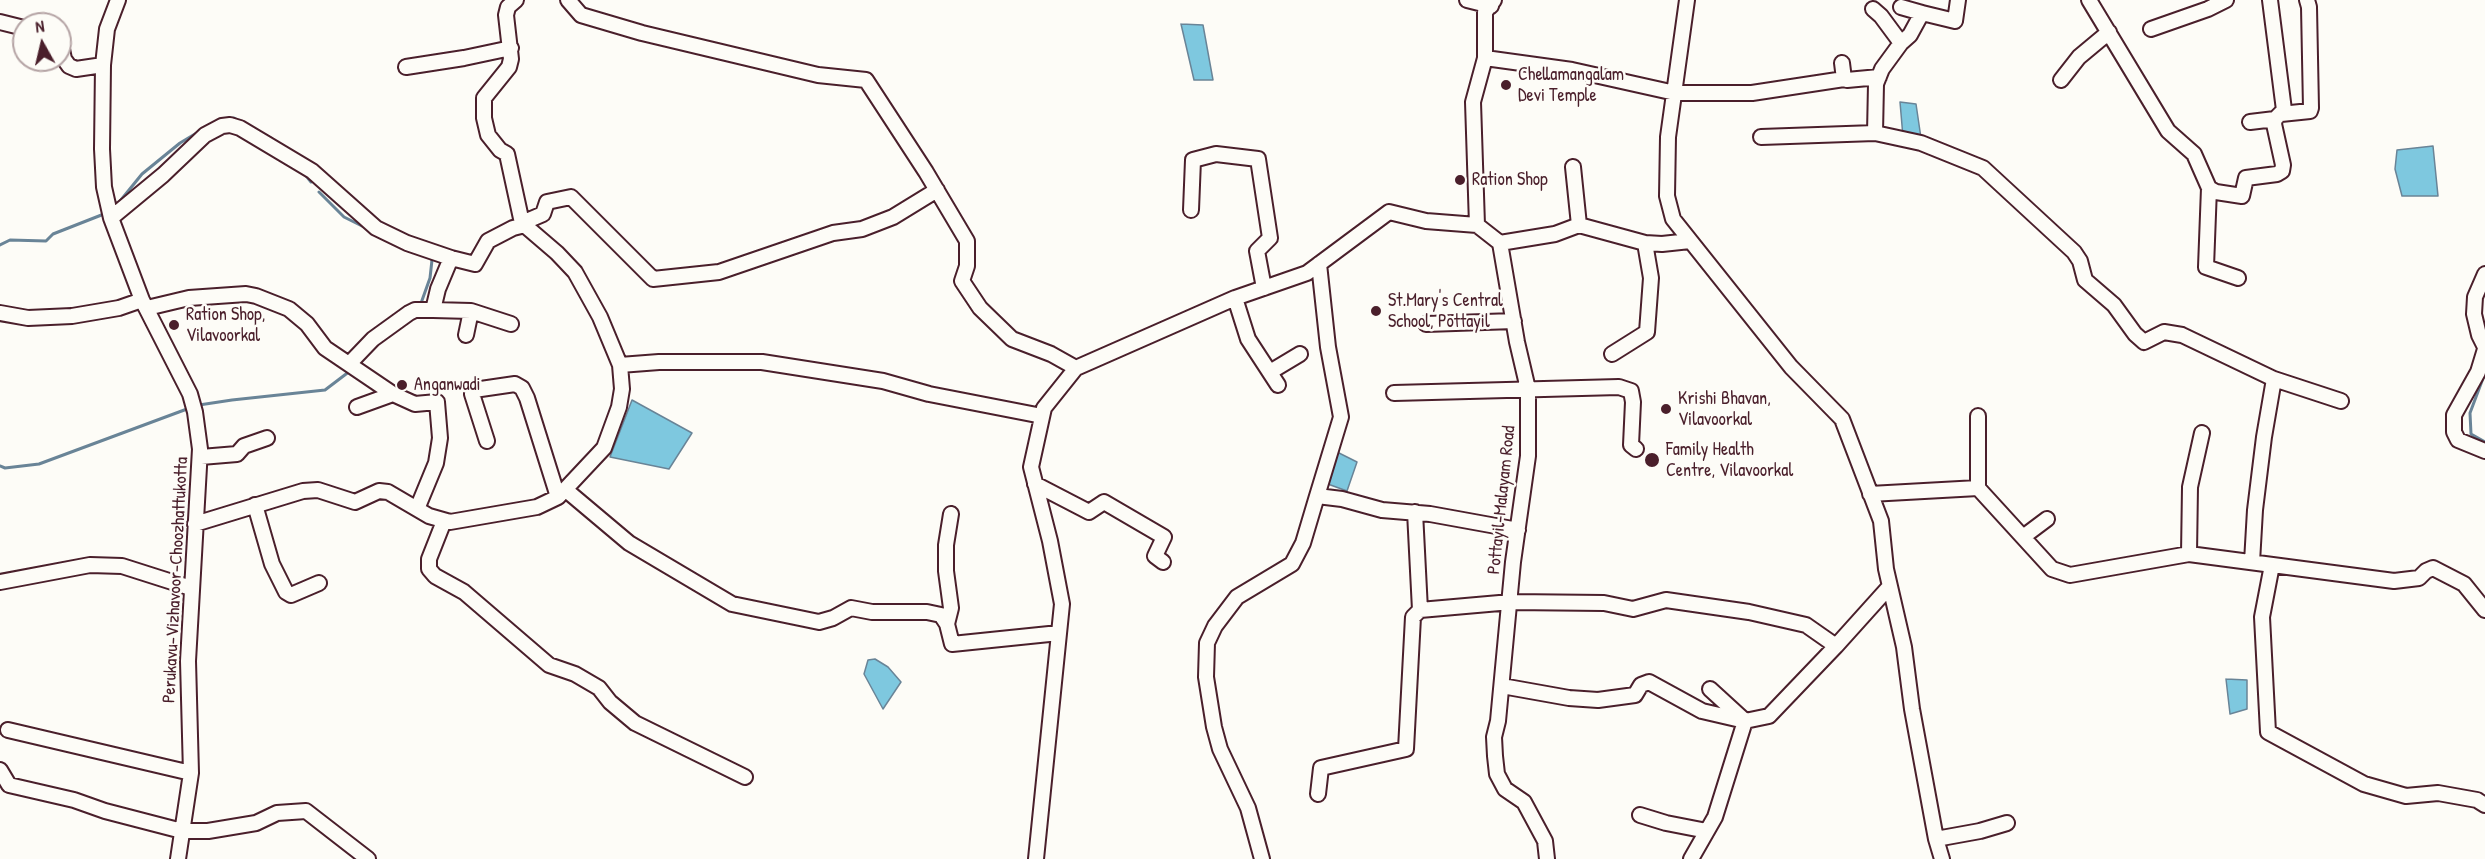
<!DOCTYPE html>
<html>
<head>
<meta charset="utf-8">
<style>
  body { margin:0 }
  #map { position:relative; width:2485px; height:859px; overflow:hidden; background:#fdfcf7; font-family:"Patrick Hand",sans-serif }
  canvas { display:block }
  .north { position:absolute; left:12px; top:12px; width:60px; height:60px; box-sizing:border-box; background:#fdfcf7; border:2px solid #b5a4a5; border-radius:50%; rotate:352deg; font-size:16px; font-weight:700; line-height:24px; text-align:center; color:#4a1f2b }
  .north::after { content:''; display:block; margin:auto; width:21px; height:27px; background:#4a1f2b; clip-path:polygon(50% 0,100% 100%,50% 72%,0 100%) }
</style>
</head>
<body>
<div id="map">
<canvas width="2485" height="859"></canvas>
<div class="north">N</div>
</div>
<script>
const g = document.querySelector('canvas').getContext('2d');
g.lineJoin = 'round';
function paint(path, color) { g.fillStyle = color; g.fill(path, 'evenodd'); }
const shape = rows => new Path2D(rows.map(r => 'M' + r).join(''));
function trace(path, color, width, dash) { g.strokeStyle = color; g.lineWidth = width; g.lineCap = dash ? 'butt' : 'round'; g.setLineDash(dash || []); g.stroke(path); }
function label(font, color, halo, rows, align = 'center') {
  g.font = font + ' "Patrick Hand",sans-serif'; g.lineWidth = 5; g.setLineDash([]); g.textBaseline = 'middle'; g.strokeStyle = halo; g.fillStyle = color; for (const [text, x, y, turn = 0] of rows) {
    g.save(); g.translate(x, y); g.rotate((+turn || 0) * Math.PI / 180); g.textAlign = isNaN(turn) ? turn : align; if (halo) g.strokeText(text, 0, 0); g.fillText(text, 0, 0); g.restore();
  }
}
const water = shape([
  [1181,24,1203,25,1213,80,1194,80,1181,24],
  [1900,102,1916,104,1921,138,1903,137,1900,102],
  [2433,146,2438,196,2402,196,2395,169,2397,150,2433,146],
  [632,400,692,433,669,469,610,457,632,400],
  [1337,452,1357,462,1347,491,1325,483,1337,452],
  [875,659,888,667,901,682,883,709,864,674,868,660,875,659],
  [2226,679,2247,680,2247,709,2230,714,2226,679]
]);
const stream = shape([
  [227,119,234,118,241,122],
  [254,129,271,138],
  [303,172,311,182],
  [319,192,344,217,368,229],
  [116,206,142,174,180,143,200,131],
  [0,245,10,240,46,241,53,234,104,214],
  [420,306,430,278,432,260,428,256],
  [2485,373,2470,413,2471,434,2485,442],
  [199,405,232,400,325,390,350,371],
  [0,466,5,468,39,464,187,409]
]);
const minor = shape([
  [118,0,107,29,103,65,102,149,104,187,111,218,142,300,190,394,195,412,200,449,188,661,191,773,178,859],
  [516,0,508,7,506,15,511,59,509,67,484,98,484,118,488,135,500,150,507,154,522,223,557,253,575,272,600,317,620,365,659,362,762,362,883,381,929,394,1042,416],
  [568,0,581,15,642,33,818,75,866,80,926,172,967,241,967,266,962,281,980,308,1012,339,1051,354,1076,368,1235,298,1307,273,1389,212,1426,221,1477,225],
  [1467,0,1491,6],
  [1494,0,1485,12,1485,58,1473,102,1477,225,1500,243,1517,342,1528,389,1528,456,1513,562,1498,721,1494,737,1495,756,1497,774,1505,789,1524,802,1545,841,1547,859],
  [1687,0,1668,137,1667,196,1673,219,1791,367,1842,419,1881,521,1886,569,1904,647,1912,709,1936,839,1942,859],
  [2089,0,2168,131,2194,154,2209,188,2216,192,2242,196,2246,178,2277,174,2282,171,2283,165,2274,124,2275,119,2284,110,2270,0],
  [1901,7,1922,13],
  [1873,9,1881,16,1901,43],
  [0,22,24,28],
  [2151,29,2208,9,2226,0],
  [60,39,64,59,69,66,76,69,103,65],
  [1485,58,1572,70,1675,93,1752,93,1844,79],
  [1842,63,1844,79,1847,80,1879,77],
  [406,67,464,58,511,48],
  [2061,80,2079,57,2109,32],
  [2281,114,2310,111,2311,108,2309,7,2307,0],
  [2250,122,2275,119],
  [1875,133,1921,143,1983,168,2074,252,2080,261,2085,280,2114,305,2135,334,2144,342,2164,332,2182,335,2274,379,2341,401],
  [1761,137,1875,133,1876,84,1882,69,1901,43,1910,35,1922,13,1955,21,1958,0],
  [1573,167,1579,225,1645,243,1662,244,1690,241],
  [2209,188,2206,267,2238,278],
  [1191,210,1193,160,1216,154,1258,159,1270,238,1257,251,1264,288],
  [111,218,163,175,205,135,222,126,230,125,240,128,312,171,376,228,407,243,451,258,438,289,433,310,471,311,511,324],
  [522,223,543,214,547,202,571,197,653,279,719,272,833,233,862,229,893,217,937,190],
  [1500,243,1555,234,1579,225],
  [451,258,475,264,488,241,513,228,525,225],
  [2485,274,2475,297,2474,314,2479,335,2485,347],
  [1235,298,1248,339,1278,385],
  [147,308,189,298,246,294,256,296,289,309,307,324,325,348,393,394,415,404,437,402,440,438,436,463,417,509],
  [0,313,28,318,72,316,119,308,142,300],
  [1426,324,1514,321],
  [466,335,471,311],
  [2485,349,2478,372,2454,415,2454,432,2458,440,2485,451],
  [1612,354,1647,332,1651,278,1645,243],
  [349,364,373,339,409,313,415,310,433,310],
  [1270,372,1300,354],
  [1394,393,1619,387,1631,391,1633,402,1631,445,1636,449],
  [357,407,393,394],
  [487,441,472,394,474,390,515,384,522,388,527,398,558,497],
  [201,457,237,454,244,446,267,438],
  [1035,484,1089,512,1104,502,1164,537,1155,556,1163,562],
  [1978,488,1978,416],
  [566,490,629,543,732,604,819,622,833,618,851,608,872,612,927,612,941,615,947,624,952,644,1059,633],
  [1870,494,1978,488,2052,569,2070,575,2189,554,2394,581,2419,578,2426,571,2433,568,2464,584,2485,610],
  [1317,496,1341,417,1328,347,1319,264],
  [255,505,272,564,286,592,291,595,319,583],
  [444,521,429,559,429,569,435,576,464,592,549,665,575,674,599,688,610,702,635,723,745,777],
  [195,524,303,491,318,490,355,502,379,491,388,492,429,516,450,522,537,507,558,497,604,448,619,407,622,389,620,365],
  [2023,537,2047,519],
  [2189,554,2190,487,2202,433],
  [2252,562,2255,510,2264,437,2274,379],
  [2272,565,2262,617,2268,732,2364,784,2406,796,2438,793,2477,800,2485,805],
  [0,582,90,565,122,566,191,588],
  [1420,610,1511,602,1604,603,1633,609,1666,600,1749,612,1806,625,1836,646,1890,586],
  [947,624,951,608,946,571,946,545,951,514],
  [1502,686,1569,698,1598,700,1635,695,1641,685,1649,682,1702,711,1745,721,1769,716,1836,646],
  [8,730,191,773],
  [0,770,9,785,74,800,105,811,182,831,208,831,256,823,277,813,306,811,368,859],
  [1318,794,1321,768,1406,749,1413,617,1420,610,1415,512],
  [1640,815,1666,823,1707,831],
  [1936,839,1980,831,2007,823],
  [1036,859,1062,604,1050,541,1031,467,1044,408,1076,368],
  [1262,859,1248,808,1220,749,1214,727,1206,677,1207,643,1215,626,1237,597,1292,564,1303,543,1317,496,1342,499,1382,510,1430,514,1518,530],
  [1691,859,1715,817,1745,721,1710,689]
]);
const markers = [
  [1506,85,6,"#4a1f2b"],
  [1460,180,6,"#4a1f2b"],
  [1376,311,6,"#4a1f2b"],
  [174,325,6,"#4a1f2b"],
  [402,385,6,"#4a1f2b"],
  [1666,409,6,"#4a1f2b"],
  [1652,460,8,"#4a1f2b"]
];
const poiNames = [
  ["Chellamangalam",1518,75],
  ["Devi Temple",1518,96],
  ["Ration Shop",1472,180],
  ["St.Mary's Central",1388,301],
  ["School, Pottayil",1388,322],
  ["Ration Shop,",186,315],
  ["Vilavoorkal",186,336],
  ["Anganwadi",414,385],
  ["Krishi Bhavan,",1678,399],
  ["Vilavoorkal",1678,420],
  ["Family Health",1666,450],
  ["Centre, Vilavoorkal",1666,471]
];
const streetNames = [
  ["Pottayil-Malayam Road",1502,500,-84],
  ["Perukavu-Vizhavoor-Choozhattukotta",176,580,-87]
];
paint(water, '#7ec8df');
trace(water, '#698497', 1.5);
trace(stream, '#698497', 3);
trace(minor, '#4a1f2b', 18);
trace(minor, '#fdfcf7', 14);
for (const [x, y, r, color] of markers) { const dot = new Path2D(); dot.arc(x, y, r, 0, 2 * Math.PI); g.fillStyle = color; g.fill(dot); trace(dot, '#fdfcf7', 2); }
label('18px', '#4a1f2b', '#fdfcf7', poiNames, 'left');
label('18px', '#4a1f2b', '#fdfcf7', streetNames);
</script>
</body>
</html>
